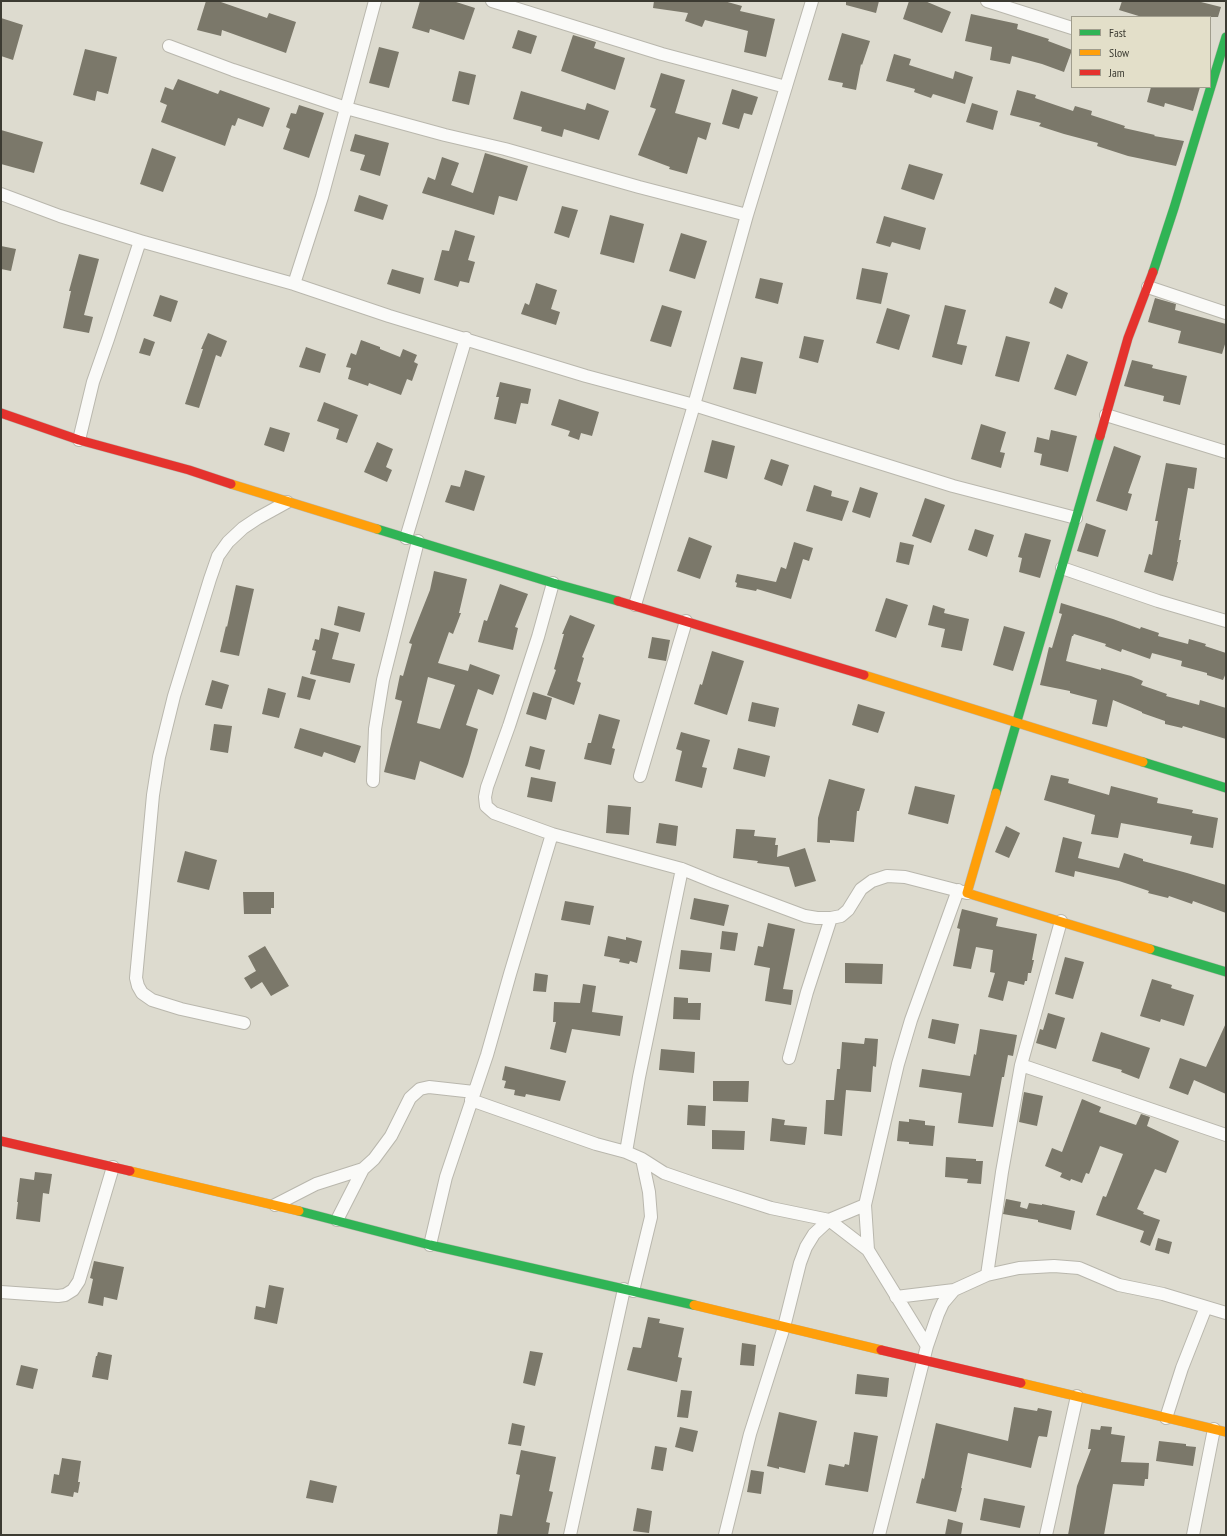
<!DOCTYPE html>
<html>
<head>
<meta charset="utf-8">
<style>
  body { margin:0 }
  #map { position:relative; width:1227px; height:1536px; overflow:hidden; background:#dddbcf; font-family:"PT Sans Narrow",sans-serif }
  canvas { display:block }
  .frame { position:absolute; inset:0; border:2px solid #3c3b32; pointer-events:none }
  .legend { position:absolute; left:1071px; top:16px; width:140px; height:72px; box-sizing:border-box; background:#e3dfc9; border:1px solid #a09d8d; margin:0; padding:5px 7px; list-style:none; font-size:12px; color:#3c3b32 }
  .legend li { display:flex; align-items:center; gap:8px; height:20px }
  .legend b { width:20px; border:1px solid #a09d8d }
</style>
</head>
<body>
<div id="map">
<canvas width="1227" height="1536"></canvas>
<div class="frame"></div>
<ul class="legend">
<li><b style="height:5px;background:#30b455"></b>Fast</li>
<li><b style="height:5px;background:#ff9f0a"></b>Slow</li>
<li><b style="height:5px;background:#e5322d"></b>Jam</li>
</ul>
</div>
<script>
const g = document.querySelector('canvas').getContext('2d');
g.lineJoin = 'round';
function paint(path, color) { g.fillStyle = color; g.fill(path, 'evenodd'); }
const shape = rows => new Path2D(rows.map(r => 'M' + r).join(''));
function trace(path, color, width, dash) { g.strokeStyle = color; g.lineWidth = width; g.lineCap = dash ? 'butt' : 'round'; g.setLineDash(dash || []); g.stroke(path); }
const building = shape([
  [206,1,218,1,267,18,269,13,296,22,286,53,222,30,221,36,197,30],
  [420,1,453,1,475,8,464,40,430,29,429,33,412,28],
  [654,1,724,1,742,6,740,11,775,19,766,57,744,52,748,31,705,20,702,27,685,21,688,13,653,8],
  [846,1,879,1,876,13,846,5],
  [909,1,925,1,951,12,942,33,903,19],
  [1122,1,1197,1,1221,7,1218,17,1142,17,1119,10],
  [971,14,1018,24,1017,29,1049,39,1048,41,1072,50,1064,72,1042,64,1012,56,1010,64,990,60,992,47,965,41],
  [1,18,23,25,13,60,1,56],
  [518,30,537,36,531,54,512,48],
  [842,33,870,41,862,65,861,64,856,90,842,87,843,83,828,80],
  [573,35,596,42,594,48,625,58,615,90,561,71],
  [379,47,399,52,389,88,369,83],
  [85,49,117,57,108,94,97,91,95,101,73,95],
  [894,54,911,59,909,65,953,79,955,71,973,77,965,104,933,94,931,98,914,92,915,89,886,81],
  [459,71,476,75,469,105,452,101],
  [661,73,685,80,675,113,711,123,706,140,698,137,687,174,669,169,670,167,638,155,656,109,650,107],
  [178,79,218,94,220,90,270,108,263,127,238,118,235,126,232,125,225,146,161,122,167,105,160,102,165,87,173,90],
  [1151,87,1200,87,1193,111,1165,103,1164,107,1147,102],
  [732,89,758,97,752,115,744,113,739,129,722,124],
  [1017,90,1036,95,1035,98,1073,111,1075,106,1092,111,1091,115,1125,126,1124,128,1155,135,1154,136,1184,141,1176,166,1128,156,1097,146,1098,143,1064,134,1039,126,1041,123,1010,115],
  [521,91,585,110,587,103,609,111,599,140,564,129,562,137,541,131,542,127,513,119],
  [972,103,998,111,993,130,966,122],
  [299,105,324,113,309,158,283,149,290,129,286,127,291,113,296,114],
  [1,130,43,142,34,173,1,164],
  [355,134,389,143,380,176,360,170,365,155,350,151],
  [152,148,176,157,163,192,140,184],
  [485,153,528,166,517,201,499,196,494,215,422,193,428,177,435,180,442,157,459,163,451,185,473,193],
  [909,164,943,174,934,200,901,189],
  [359,195,388,205,383,220,354,211],
  [562,206,578,210,569,238,554,233],
  [610,215,644,224,634,263,600,254],
  [884,216,926,228,920,250,892,242,890,247,876,243],
  [455,230,475,236,468,260,475,262,469,283,460,281,458,287,434,280,442,250,449,251],
  [681,233,707,241,695,279,669,271],
  [1,246,16,249,11,271,1,269],
  [79,254,99,259,84,315,93,317,89,333,63,328,71,291,69,291],
  [862,268,888,273,881,304,856,299],
  [392,269,424,278,420,294,387,284],
  [760,278,783,283,778,304,755,298],
  [536,283,557,290,551,309,560,312,556,325,521,314,525,303,529,305],
  [1055,287,1068,293,1062,309,1049,303],
  [160,295,178,301,171,322,153,316],
  [1155,298,1176,304,1175,310,1226,324,1226,341,1222,354,1178,343,1181,331,1148,322],
  [662,305,682,311,671,347,650,341],
  [945,305,966,310,957,344,967,346,962,365,932,357],
  [887,308,910,315,899,350,876,343],
  [208,333,227,341,221,357,216,355,199,408,185,404,203,349,201,349],
  [804,336,824,340,818,363,799,358],
  [1006,336,1030,342,1019,382,995,376],
  [144,338,155,342,150,356,139,353],
  [361,340,380,347,380,349,400,357,403,349,417,355,414,362,418,364,412,381,407,379,401,395,369,383,368,386,348,379,351,368,346,367,351,353,356,355],
  [306,347,326,354,320,373,299,367],
  [1067,354,1088,362,1076,396,1054,389],
  [741,357,763,362,756,394,733,389],
  [1132,360,1153,365,1152,368,1187,376,1180,405,1163,401,1164,396,1124,386],
  [500,382,531,389,528,404,521,403,516,424,494,419,499,397,496,397],
  [559,399,599,412,592,436,581,433,579,440,568,436,570,431,551,425],
  [324,402,358,415,347,443,336,439,339,429,317,421],
  [981,424,1006,432,1000,452,1005,453,1001,468,971,459],
  [270,427,290,433,284,452,264,445],
  [1051,430,1077,436,1068,472,1040,465,1042,454,1034,452,1037,437,1049,440],
  [712,440,735,446,727,479,704,472],
  [377,442,393,449,386,467,392,470,387,482,364,472],
  [1114,446,1141,456,1128,493,1132,494,1127,511,1096,501],
  [771,459,789,465,782,486,764,479],
  [1166,463,1197,468,1194,489,1188,488,1179,540,1181,540,1177,562,1178,562,1173,581,1144,572,1149,554,1152,555,1158,521,1155,521],
  [465,470,485,476,474,511,445,502,451,485,460,487],
  [814,485,832,491,831,496,849,501,842,521,806,511],
  [860,487,878,493,870,518,852,512],
  [925,498,945,505,931,543,912,536],
  [1086,523,1106,530,1098,557,1077,551],
  [975,529,994,535,987,557,968,550],
  [1025,533,1051,540,1040,578,1019,572,1022,558,1018,557],
  [689,537,712,546,700,579,677,571],
  [794,542,813,548,809,561,803,559,791,599,757,589,756,591,736,587,737,583,735,582,737,574,776,582,781,567,786,569],
  [900,542,914,545,909,565,896,562],
  [434,571,467,579,459,613,461,613,453,634,449,632,438,663,468,671,470,664,500,675,493,695,478,689,466,725,478,729,468,764,463,778,420,761,415,780,384,772,402,701,395,699,400,675,403,676,412,644,409,643,430,590],
  [428,677,455,685,440,729,417,723],
  [500,584,528,594,515,627,518,628,513,650,478,642,484,620,487,621],
  [236,585,254,589,239,656,220,652,226,626,227,627],
  [886,598,908,605,896,638,875,631],
  [1061,603,1113,619,1140,629,1141,627,1159,633,1158,636,1188,644,1189,639,1206,644,1205,646,1226,653,1226,673,1223,680,1207,675,1207,673,1181,666,1182,661,1152,653,1150,659,1122,649,1121,652,1105,646,1106,644,1074,634,1073,636,1072,636,1066,661,1101,670,1101,668,1131,676,1143,681,1141,685,1167,694,1166,696,1199,705,1200,700,1226,708,1226,739,1183,726,1182,728,1165,724,1165,721,1142,713,1142,712,1113,700,1107,727,1092,724,1097,700,1070,693,1070,691,1040,685,1049,647,1052,648,1062,614,1059,613],
  [933,605,945,609,944,613,969,619,962,651,941,647,945,629,928,625],
  [338,606,365,613,360,632,334,625],
  [570,615,595,625,582,657,584,658,577,681,581,683,574,705,547,695,556,670,554,669,564,634,562,634],
  [1004,626,1025,632,1013,671,993,665],
  [321,628,339,633,332,659,355,664,350,683,310,674,316,651,312,650,315,639,319,640],
  [652,637,670,640,666,661,648,658],
  [712,651,744,661,727,715,694,704,700,684,702,685],
  [302,676,316,680,310,700,297,697],
  [212,680,229,685,222,709,205,705],
  [268,688,286,693,279,718,262,714],
  [533,692,552,698,546,720,526,714],
  [752,702,779,708,775,727,748,721],
  [858,704,885,712,878,733,852,725],
  [599,714,620,720,612,748,615,749,611,765,584,759,588,743,591,743],
  [214,724,232,726,228,753,210,750],
  [300,728,361,746,355,763,324,752,322,757,294,748],
  [681,732,710,740,702,767,707,768,702,788,675,781,682,751,676,749],
  [530,746,545,750,540,770,525,766],
  [738,748,770,756,765,777,733,769],
  [1051,775,1069,779,1068,783,1109,795,1111,786,1158,798,1157,803,1193,810,1192,813,1218,818,1213,848,1190,844,1192,836,1121,823,1118,838,1091,834,1095,815,1044,800],
  [531,777,556,782,552,802,527,797],
  [829,779,865,789,859,811,857,811,854,842,830,840,830,843,817,842,818,818],
  [915,786,955,795,948,824,908,814],
  [608,805,631,807,629,835,606,833],
  [659,823,678,826,676,846,656,843],
  [1006,826,1020,833,1009,858,995,852],
  [736,829,755,830,754,836,776,838,775,845,778,845,777,857,805,848,816,881,795,887,789,867,757,863,758,861,733,858],
  [1063,837,1082,842,1078,858,1119,868,1124,853,1143,859,1143,861,1187,873,1226,885,1226,913,1193,901,1192,904,1169,896,1168,898,1148,893,1149,891,1119,881,1075,871,1074,877,1055,872],
  [185,851,217,860,209,890,177,882],
  [243,892,274,892,274,908,271,908,271,914,244,914],
  [694,898,729,905,724,926,690,919],
  [565,901,594,906,590,925,561,920],
  [962,909,998,918,996,926,1037,934,1032,960,1034,960,1031,973,1028,973,1027,981,1025,981,1024,985,1008,981,1003,1001,988,997,995,973,990,972,993,950,976,947,971,969,953,966,960,929,957,928],
  [768,923,795,929,783,989,793,990,791,1005,765,1001,770,968,754,965,758,946,763,947],
  [722,931,738,933,735,951,720,949],
  [608,936,626,940,626,937,642,941,637,963,630,961,629,964,619,962,620,959,604,956],
  [265,946,289,986,271,996,262,982,251,989,244,978,256,971,248,956],
  [681,950,712,953,710,972,679,969],
  [1065,957,1084,962,1073,999,1055,994],
  [845,963,883,964,882,984,845,983],
  [535,973,548,975,546,992,533,991],
  [1152,979,1172,985,1171,988,1194,995,1184,1026,1161,1019,1160,1022,1140,1016],
  [583,984,596,986,592,1012,623,1016,620,1036,572,1029,566,1053,550,1049,556,1022,553,1022,554,1002,580,1003],
  [674,997,688,998,688,1003,701,1003,700,1020,673,1019],
  [1048,1013,1065,1018,1056,1049,1036,1043,1040,1029,1043,1030],
  [932,1019,959,1024,955,1044,928,1038],
  [1226,1023,1226,1094,1194,1080,1188,1095,1169,1088,1180,1058,1206,1067],
  [980,1029,1017,1035,1013,1056,1008,1055,1004,1077,1002,1077,993,1127,958,1123,962,1093,919,1087,922,1069,970,1076,974,1054,976,1055],
  [1101,1032,1150,1048,1139,1079,1121,1072,1122,1070,1092,1061],
  [865,1038,878,1039,876,1067,873,1066,871,1092,846,1090,842,1136,824,1134,826,1100,834,1100,837,1069,840,1069,842,1042,864,1044],
  [661,1049,695,1052,694,1073,659,1070],
  [505,1066,566,1081,560,1101,526,1094,525,1097,514,1095,515,1090,504,1088,506,1081,502,1080],
  [713,1081,749,1081,748,1102,713,1101],
  [1024,1092,1043,1096,1037,1126,1019,1122],
  [1082,1099,1101,1107,1099,1112,1136,1125,1141,1114,1150,1117,1147,1126,1179,1141,1166,1173,1155,1169,1137,1209,1144,1212,1143,1214,1160,1220,1150,1246,1140,1242,1144,1231,1096,1215,1103,1196,1106,1197,1123,1154,1100,1146,1089,1174,1086,1173,1082,1183,1071,1179,1070,1181,1060,1177,1062,1173,1045,1166,1052,1148,1062,1152],
  [688,1105,706,1106,705,1126,687,1125],
  [772,1118,785,1120,784,1125,807,1127,805,1145,770,1141],
  [909,1119,925,1121,925,1125,935,1126,933,1146,909,1144,909,1142,897,1141,899,1121,909,1122],
  [712,1130,745,1131,744,1150,712,1149],
  [946,1157,976,1159,976,1161,983,1161,981,1184,967,1183,968,1179,945,1177],
  [35,1172,52,1174,49,1194,43,1193,40,1222,16,1219,18,1202,17,1202,20,1178,34,1180],
  [1006,1199,1021,1202,1020,1207,1027,1209,1029,1203,1042,1205,1042,1204,1075,1211,1071,1230,1038,1222,1038,1220,1003,1214],
  [1158,1238,1172,1242,1169,1254,1155,1250],
  [94,1261,124,1267,117,1300,104,1297,103,1306,88,1303,93,1279,90,1278],
  [269,1285,284,1288,277,1324,254,1319,256,1306,265,1308],
  [648,1317,660,1319,659,1323,684,1328,678,1357,682,1358,677,1382,627,1370,633,1347,641,1348],
  [742,1343,756,1345,754,1366,740,1365],
  [530,1351,543,1353,535,1386,523,1383],
  [98,1352,112,1355,108,1380,92,1377,96,1356,97,1356],
  [21,1365,38,1369,33,1389,16,1385],
  [857,1374,889,1378,887,1397,855,1394],
  [681,1390,692,1391,688,1418,677,1417],
  [1014,1407,1037,1411,1038,1408,1052,1411,1047,1437,1039,1436,1038,1438,1031,1468,968,1453,961,1488,962,1488,956,1512,916,1503,922,1478,924,1479,936,1423,1008,1441],
  [779,1412,817,1421,805,1473,779,1467,779,1469,767,1466],
  [512,1423,525,1426,521,1446,508,1444],
  [1101,1426,1112,1427,1111,1434,1125,1436,1121,1462,1149,1463,1148,1479,1145,1479,1144,1486,1113,1484,1104,1535,1068,1535,1077,1486,1091,1449,1088,1449,1091,1429,1100,1430],
  [680,1427,698,1431,693,1452,675,1447],
  [854,1432,878,1436,868,1492,825,1485,829,1464,844,1467,845,1464,849,1465],
  [1159,1441,1186,1444,1186,1446,1196,1447,1193,1466,1156,1461],
  [655,1446,667,1448,663,1471,651,1469],
  [521,1450,556,1457,549,1491,553,1492,546,1522,550,1523,548,1535,497,1535,500,1514,512,1516,520,1475,516,1474],
  [62,1458,81,1461,78,1482,80,1482,78,1493,74,1492,73,1497,51,1493,54,1474,59,1475],
  [751,1470,764,1472,761,1494,747,1492],
  [310,1480,337,1486,333,1503,306,1498],
  [984,1498,1025,1506,1020,1528,980,1520],
  [637,1508,652,1511,649,1533,633,1531],
  [948,1519,963,1523,961,1535,945,1535]
]);
const street = shape([
  [492,1,662,54,786,87],
  [987,1,1072,28],
  [169,46,233,70,346,108,445,135,505,149,639,187,747,215],
  [1,194,60,216,140,241,294,284,389,316,586,376,694,405,953,486,1076,518],
  [294,284,322,197,375,1],
  [1148,287,1226,313],
  [1106,415,1226,452],
  [79,440,93,382,108,339,140,241],
  [406,538,466,338],
  [1062,568,1158,601,1226,621],
  [635,605,694,405,747,215,812,1],
  [640,776,686,621],
  [373,781,375,729,383,680,418,541],
  [552,834,682,869,714,882,805,916,817,918,831,918,841,916,848,910,861,889,872,881,887,876,905,877,967,893],
  [682,869,639,1077,626,1152,642,1159,664,1173,696,1184,771,1208,829,1220,868,1250,927,1346,879,1535],
  [1061,921,1021,1065,1226,1135],
  [244,1023,181,1009,152,1000,142,993,138,986,136,978,153,795,159,757,174,696,210,579,218,556,228,542,243,528,258,518,287,502],
  [789,1058,807,992,831,918],
  [471,1100,596,1144,626,1152],
  [275,1205,316,1184,363,1169],
  [337,1220,363,1169,374,1159,391,1136,410,1098,420,1089,429,1087,474,1092],
  [430,1245,446,1177,487,1055,510,974,552,834,494,813,486,806,485,797,487,787,509,726,538,637,553,583],
  [868,1250,865,1205,898,1064,911,1020,958,890],
  [987,1275,1019,1268,1054,1266,1079,1268,1119,1285,1163,1294,1226,1313],
  [633,1291,651,1217,649,1192,642,1159],
  [1,1292,58,1296,65,1295,73,1290,79,1281,113,1167],
  [896,1297,954,1290],
  [927,1346,938,1314,943,1303,954,1290,987,1275,1002,1172,1021,1065],
  [1166,1418,1182,1368,1206,1307],
  [570,1535,624,1289],
  [725,1535,750,1434,784,1327,800,1263,806,1247,814,1234,829,1220,865,1205],
  [1046,1535,1077,1396],
  [1193,1535,1214,1429]
]);
const fast = shape([
  [1153,272,1174,208,1226,37],
  [377,529,553,583,618,601],
  [1143,762,1226,788],
  [996,793,1100,436],
  [1150,949,1226,972],
  [299,1211,430,1245,694,1305]
]);
const slow = shape([
  [231,484,377,529],
  [864,675,1143,762],
  [996,793,967,893,1150,949],
  [130,1171,299,1211],
  [694,1305,881,1350],
  [1021,1383,1226,1432]
]);
const jam = shape([
  [1,413,79,440,189,470,231,484],
  [1100,436,1128,338,1153,272],
  [618,601,864,675],
  [1,1141,130,1171],
  [881,1350,1021,1383]
]);
paint(building, '#7b786a');
trace(street, '#b9b7ad', 14);
trace(fast, '#b9b7ad', 10);
trace(slow, '#b9b7ad', 10);
trace(jam, '#b9b7ad', 10);
trace(street, '#fafaf8', 12);
trace(fast, '#30b455', 9);
trace(slow, '#ff9f0a', 9);
trace(jam, '#e5322d', 9);
</script>
</body>
</html>
